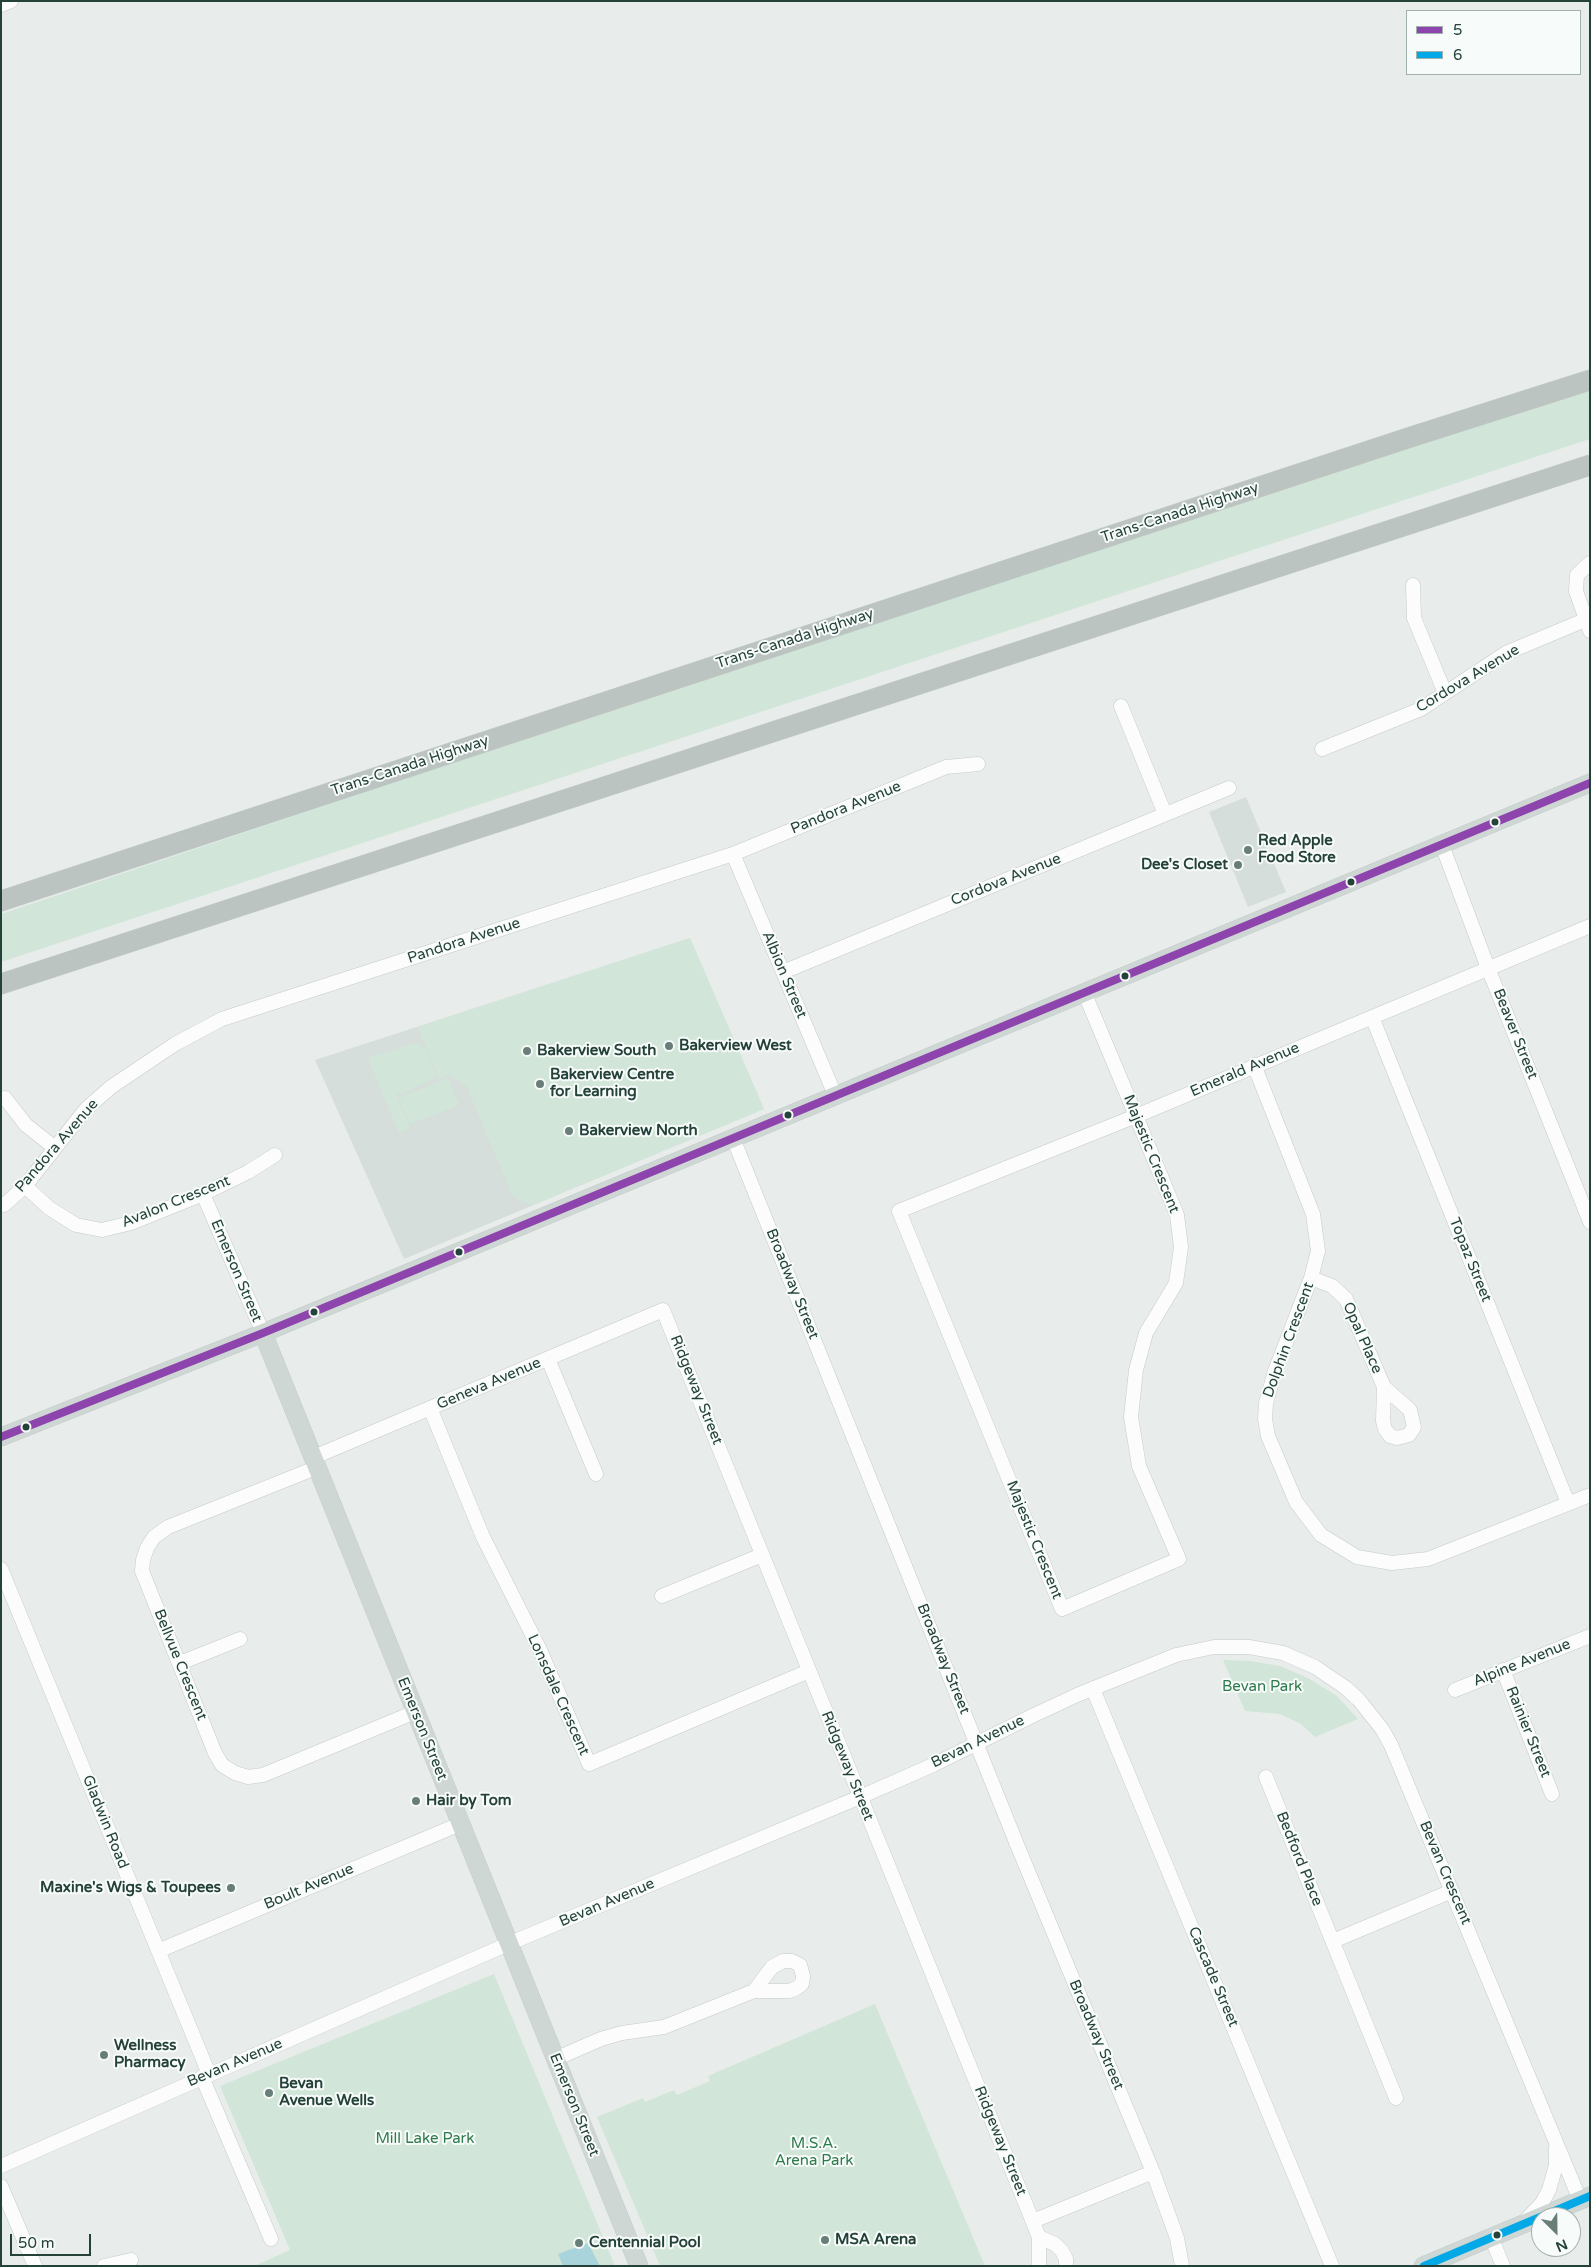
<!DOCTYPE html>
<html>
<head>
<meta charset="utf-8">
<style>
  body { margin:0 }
  #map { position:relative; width:1591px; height:2267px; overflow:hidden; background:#e8edeb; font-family:"Varela Round",sans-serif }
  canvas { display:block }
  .frame { position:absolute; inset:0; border:2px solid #24423a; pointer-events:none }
  .legend { position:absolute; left:1406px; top:10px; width:175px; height:65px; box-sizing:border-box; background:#f7fbf9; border:1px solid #a3b1ad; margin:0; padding:6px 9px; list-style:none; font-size:15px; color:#24423a }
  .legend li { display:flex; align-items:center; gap:10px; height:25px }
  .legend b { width:25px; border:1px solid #a3b1ad }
  .north { position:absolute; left:1531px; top:2207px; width:50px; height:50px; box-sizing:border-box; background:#f7fbf9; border:1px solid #a3b1ad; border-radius:50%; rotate:157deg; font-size:14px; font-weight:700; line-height:20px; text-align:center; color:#24423a }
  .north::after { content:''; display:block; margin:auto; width:18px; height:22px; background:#697e78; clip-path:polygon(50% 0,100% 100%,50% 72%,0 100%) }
  .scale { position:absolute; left:10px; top:2234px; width:81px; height:22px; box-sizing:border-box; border:2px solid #24423a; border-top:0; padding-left:6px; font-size:15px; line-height:18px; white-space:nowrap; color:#24423a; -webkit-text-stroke:4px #f7fbf9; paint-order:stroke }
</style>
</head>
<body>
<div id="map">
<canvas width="1591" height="2267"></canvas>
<div class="frame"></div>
<ul class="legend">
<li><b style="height:6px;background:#8e44ad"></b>5</li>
<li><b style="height:6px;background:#02a9e6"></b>6</li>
</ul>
<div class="north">N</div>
<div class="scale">50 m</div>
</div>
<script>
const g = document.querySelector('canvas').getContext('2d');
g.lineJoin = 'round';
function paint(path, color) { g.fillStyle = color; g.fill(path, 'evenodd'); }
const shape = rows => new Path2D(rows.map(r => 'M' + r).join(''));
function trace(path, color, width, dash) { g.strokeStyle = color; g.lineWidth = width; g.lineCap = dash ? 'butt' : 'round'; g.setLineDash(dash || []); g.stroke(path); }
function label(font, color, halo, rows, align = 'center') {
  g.font = font + ' "Varela Round",sans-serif'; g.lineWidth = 4; g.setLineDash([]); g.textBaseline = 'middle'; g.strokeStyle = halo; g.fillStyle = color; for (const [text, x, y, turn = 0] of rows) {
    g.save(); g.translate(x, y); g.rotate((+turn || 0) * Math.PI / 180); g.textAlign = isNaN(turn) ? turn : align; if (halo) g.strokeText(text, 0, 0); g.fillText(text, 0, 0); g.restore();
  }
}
const built = shape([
  [1246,797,1286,892,1248,907,1209,812],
  [690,938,764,1109,404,1259,315,1060]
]);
const green = shape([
  [1590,391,1590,439,1,962,1,914,841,633,1550,402],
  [690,938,764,1109,532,1205,516,1198,512,1194,466,1085,448,1075,439,1079,418,1027],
  [416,1043,426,1049,436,1078,396,1095,410,1128,399,1133,368,1058],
  [448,1078,459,1105,410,1124,399,1098],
  [1223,1660,1250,1661,1280,1666,1308,1678,1337,1696,1358,1719,1315,1737,1301,1724,1280,1714,1245,1711],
  [494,1974,615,2266,254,2266,290,2250,220,2086],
  [875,2004,985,2266,660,2266,597,2117,643,2098,645,2102,674,2090,677,2095,710,2081,708,2076]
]);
const water = shape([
  [588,2243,600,2266,563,2266,558,2254]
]);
const minor = shape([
  [1,5,11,1],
  [1590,563,1577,575,1576,591,1590,631],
  [1413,585,1414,618,1445,693],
  [1121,706,1165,814],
  [1322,749,1421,709,1506,653,1585,620],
  [1442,845,1488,968,1590,1222],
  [733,854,835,1095],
  [783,972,1229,788],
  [1084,992,1095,1018,1136,1116,1177,1215,1181,1247,1176,1283,1146,1333,1136,1370,1131,1417,1139,1466,1179,1559,1062,1609,899,1211,1136,1116,1590,926],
  [1372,1017,1568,1503],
  [1254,1065,1313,1214,1318,1251,1311,1278,1275,1371,1266,1403,1265,1419,1268,1436,1296,1502,1321,1535,1357,1557,1392,1563,1428,1559,1590,1495],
  [5,1098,26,1125,55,1148],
  [733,1138,1018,1847,1153,2172,1177,2238,1182,2266],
  [25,1186,49,1208,76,1225,102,1230,131,1223,203,1194,248,1172,275,1155],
  [203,1194,263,1333],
  [4,1205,25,1186,86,1109,111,1087,175,1044,222,1019,733,854,946,767,978,764],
  [1311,1278,1332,1286,1346,1299,1384,1387,1383,1421,1385,1429,1390,1436,1397,1438,1409,1435,1414,1427,1410,1410,1384,1387],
  [548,1359,596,1474],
  [430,1408,483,1537,540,1650,589,1764,809,1671],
  [314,1457,663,1310,1039,2237,1039,2266],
  [318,1467,168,1527,154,1537,147,1548,143,1560,142,1571,215,1753,222,1765,235,1773,248,1777,263,1775,415,1712],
  [1,1569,209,2074],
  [662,1596,762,1555],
  [180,1663,240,1639],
  [1503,1670,1552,1794],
  [1093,1689,1332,2266],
  [1455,1690,1590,1636],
  [1266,1777,1396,2098],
  [1333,1941,1452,1891],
  [158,1951,460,1824],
  [555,2059,601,2039,622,2033,664,2027,754,1991,789,1991,795,1989,802,1984,803,1976,800,1965,792,1961,783,1961,772,1967,754,1991],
  [202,2077,271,2239],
  [1,2166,508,1944,860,1797,933,1765,1032,1716,1077,1695,1176,1655,1214,1647,1249,1647,1283,1653,1315,1667,1346,1688,1359,1700,1382,1729,1391,1745,1580,2200],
  [1,2186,35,2266],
  [1033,2221,1153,2172],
  [1523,2223,1542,2203,1549,2190,1556,2165,1556,2147],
  [1039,2237,1055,2244,1062,2251,1066,2259,1066,2266],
  [1491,2237,1503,2266],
  [104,2266,131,2260]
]);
const major = shape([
  [263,1333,639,2266],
  [1,1437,263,1333,1590,783],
  [1423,2266,1590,2196]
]);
const highway = shape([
  [1,901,1414,436,1590,380],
  [1,984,1590,465]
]);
const bus1 = shape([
  [1,1437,263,1333,1590,783]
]);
const bus2 = shape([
  [1424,2266,1590,2196]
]);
const markers = [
  [1495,822,4.5,"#24423a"],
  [1248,850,5,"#697e78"],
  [1238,865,5,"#697e78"],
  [1351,882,4.5,"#24423a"],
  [1125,976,4.5,"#24423a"],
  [669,1046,5,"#697e78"],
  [527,1051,5,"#697e78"],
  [540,1084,5,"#697e78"],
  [788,1115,4.5,"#24423a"],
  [569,1131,5,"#697e78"],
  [459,1252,4.5,"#24423a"],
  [314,1312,4.5,"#24423a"],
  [26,1427,4.5,"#24423a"],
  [416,1801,5,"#697e78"],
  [231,1888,5,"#697e78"],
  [104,2055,5,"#697e78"],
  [269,2093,5,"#697e78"],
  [1497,2235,4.5,"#24423a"],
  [825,2240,5,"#697e78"],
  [579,2243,5,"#697e78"]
];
const streetNames = [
  ["Trans-Canada Highway",1180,513,-18],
  ["Trans-Canada Highway",795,639,-18],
  ["Cordova Avenue",1468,679,-31],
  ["Trans-Canada Highway",410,766,-18],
  ["Pandora Avenue",846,808,-22],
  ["Cordova Avenue",1006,880,-22],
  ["Pandora Avenue",464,941,-18],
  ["Albion Street",784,975,67],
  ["Beaver Street",1515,1034,68],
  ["Emerald Avenue",1245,1070,-23],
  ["Pandora Avenue",57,1146,-49],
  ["Majestic Crescent",1151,1154,68],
  ["Avalon Crescent",176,1202,-22],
  ["Topaz Street",1470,1260,68],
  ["Emerson Street",236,1271,67],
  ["Broadway Street",792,1284,68],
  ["Opal Place",1362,1338,66],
  ["Dolphin Crescent",1289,1340,-70],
  ["Geneva Avenue",489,1384,-23],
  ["Ridgeway Street",696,1390,68],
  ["Majestic Crescent",1034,1540,68],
  ["Broadway Street",943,1659,68],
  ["Alpine Avenue",1522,1663,-22],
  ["Bellvue Crescent",180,1665,68],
  ["Lonsdale Crescent",558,1695,66],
  ["Emerson Street",422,1729,68],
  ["Rainier Street",1528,1732,68],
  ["Bevan Avenue",978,1742,-26],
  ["Ridgeway Street",847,1766,68],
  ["Gladwin Road",105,1822,68],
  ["Bedford Place",1299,1859,68],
  ["Bevan Crescent",1445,1873,67],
  ["Boult Avenue",309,1887,-23],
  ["Bevan Avenue",607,1903,-23],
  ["Cascade Street",1213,1977,67],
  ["Broadway Street",1096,2035,67],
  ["Bevan Avenue",235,2063,-23],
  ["Emerson Street",574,2105,68],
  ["Ridgeway Street",1000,2141,68]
];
const poiNames = [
  ["Red Apple",1258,841],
  ["Food Store",1258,858],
  ["Dee's Closet",1228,865,"right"],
  ["Bakerview West",679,1046],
  ["Bakerview South",537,1051],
  ["Bakerview Centre",550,1075],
  ["for Learning",550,1092],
  ["Bakerview North",579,1131],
  ["Hair by Tom",426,1801],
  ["Maxine's Wigs & Toupees",221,1888,"right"],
  ["Wellness",114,2046],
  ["Pharmacy",114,2063],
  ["Bevan",279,2084],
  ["Avenue Wells",279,2101],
  ["MSA Arena",835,2240],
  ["Centennial Pool",589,2243]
];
const parkNames = [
  ["Bevan Park",1262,1687],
  ["Mill Lake Park",425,2139],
  ["M.S.A.",814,2144],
  ["Arena Park",814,2161]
];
paint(built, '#d6dedb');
paint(green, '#d1e6d8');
paint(water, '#a9d4db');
trace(minor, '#c5cac8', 15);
trace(major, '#c3ccc9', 19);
trace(highway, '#c3ccc9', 21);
trace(minor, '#fcfcfc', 14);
trace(major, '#cfd7d5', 18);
trace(highway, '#bcc4c2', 20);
trace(bus1, '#8e44ad', 8);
trace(bus2, '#02a9e6', 8);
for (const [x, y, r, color] of markers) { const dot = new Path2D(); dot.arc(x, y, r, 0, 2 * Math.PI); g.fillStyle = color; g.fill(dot); trace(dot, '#f7fbf9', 2); }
label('15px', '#24423a', '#f7fbf9', streetNames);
label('bold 15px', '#24423a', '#f7fbf9', poiNames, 'left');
label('15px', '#2d7a4b', '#f7fbf9', parkNames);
</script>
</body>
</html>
